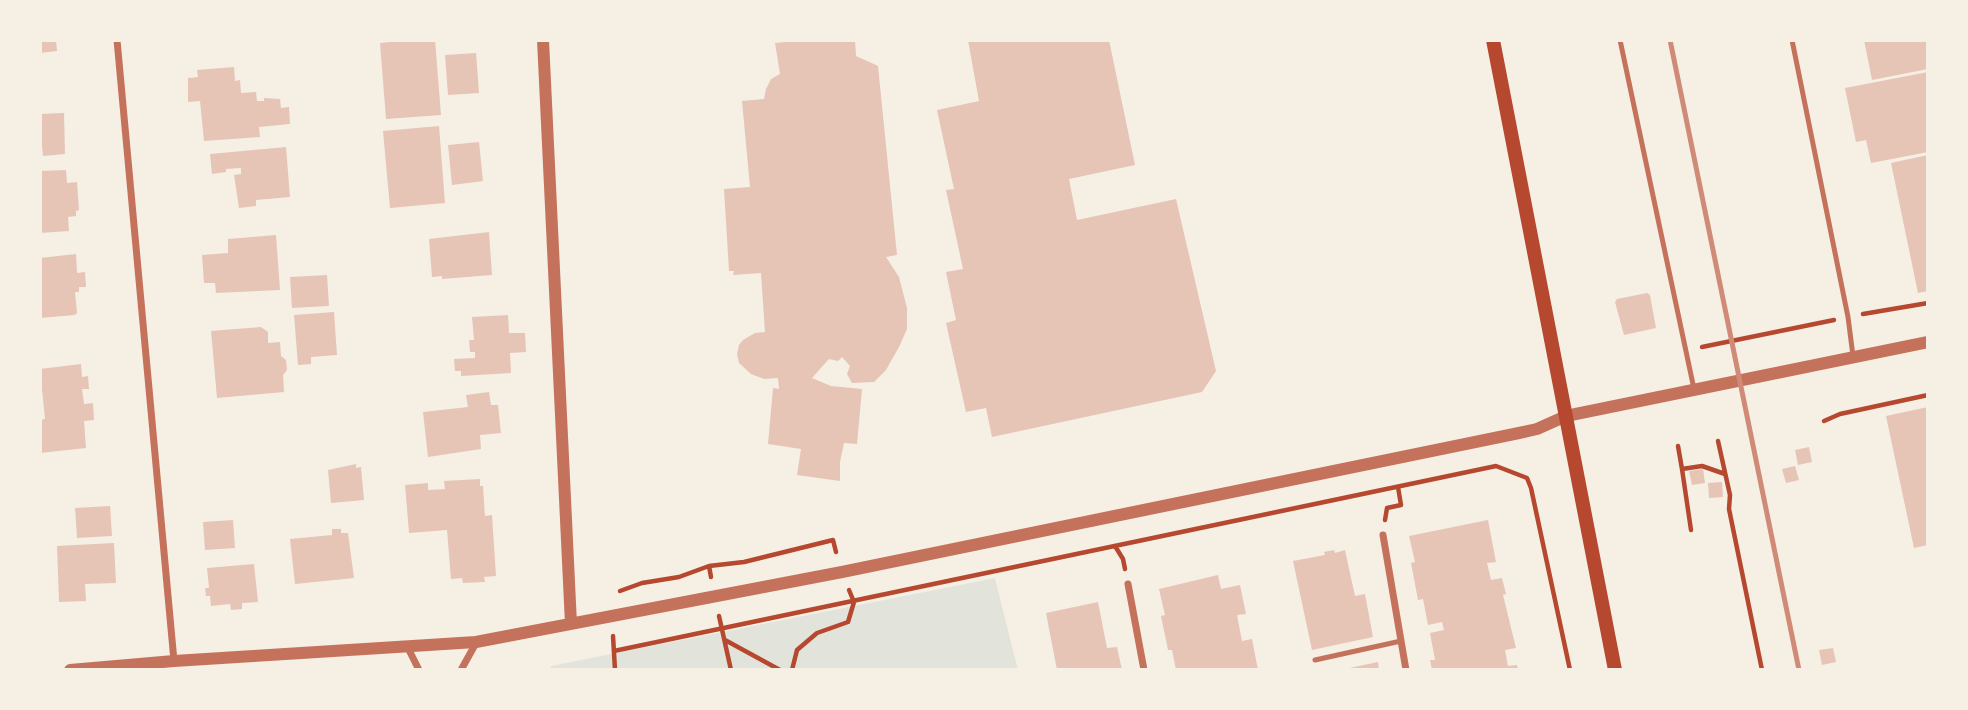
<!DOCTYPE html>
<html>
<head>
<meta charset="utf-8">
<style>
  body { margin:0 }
  #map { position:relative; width:1968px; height:710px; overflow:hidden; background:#f6efe4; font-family:"Sofia Sans Condensed",sans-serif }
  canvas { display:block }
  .frame { position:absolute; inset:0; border:42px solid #f6efe4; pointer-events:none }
</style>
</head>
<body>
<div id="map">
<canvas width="1968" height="710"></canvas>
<div class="frame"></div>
</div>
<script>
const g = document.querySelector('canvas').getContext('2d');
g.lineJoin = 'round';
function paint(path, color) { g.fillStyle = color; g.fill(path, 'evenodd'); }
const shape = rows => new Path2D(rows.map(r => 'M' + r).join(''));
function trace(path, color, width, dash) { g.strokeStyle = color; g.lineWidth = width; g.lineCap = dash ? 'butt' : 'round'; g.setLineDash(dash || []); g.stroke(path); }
const green = shape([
  [995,578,1018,670,551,670,551,666]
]);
const building = shape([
  [40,40,56,40,57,51,40,53],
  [413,40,435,40,441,115,386,119,380,43],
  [806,40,855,40,856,56,878,66,897,255,886,257,899,277,907,308,907,329,899,347,886,370,874,382,852,383,847,374,850,366,842,357,838,361,829,359,812,378,831,386,862,389,857,444,844,443,840,462,840,481,797,475,801,449,768,444,773,388,779,389,778,378,764,379,751,374,739,363,737,354,739,345,743,340,755,333,765,332,761,273,733,275,734,271,729,271,724,189,750,187,742,101,764,99,766,89,771,79,780,74,775,43],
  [968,40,1109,40,1135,165,1069,179,1077,220,1176,199,1216,371,1202,392,992,437,986,408,966,412,946,323,956,320,946,272,963,269,946,190,954,189,937,110,979,101],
  [1864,40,1928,40,1928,69,1872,80],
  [476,53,479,93,448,95,445,55],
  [234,67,235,81,240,80,241,93,256,92,257,101,264,101,264,98,280,99,281,108,289,107,290,124,259,127,260,137,204,141,200,101,188,102,188,78,198,77,197,70],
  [1928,72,1928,152,1871,163,1866,140,1856,142,1845,88],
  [64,113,65,154,43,156,42,145,40,145,40,114],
  [439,126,445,203,390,208,383,131],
  [479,142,483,181,452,185,448,145],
  [286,147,290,197,256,200,256,206,239,208,234,175,241,174,241,168,226,169,226,172,212,174,210,154],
  [1928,155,1928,291,1918,293,1891,163],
  [66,170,67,183,77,182,79,210,76,211,76,216,68,217,69,231,40,233,40,171],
  [489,232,492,275,442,279,442,276,432,277,429,239],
  [276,235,280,290,216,293,215,283,204,283,202,255,228,253,228,239],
  [76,254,77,273,85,272,86,287,79,287,79,292,75,292,77,313,75,315,40,318,40,258],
  [327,275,329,306,292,308,290,277],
  [1647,293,1650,295,1656,328,1624,335,1615,302,1617,299],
  [334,312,337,355,311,357,311,364,298,365,294,315],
  [508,315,509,333,525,333,526,352,510,353,511,373,461,376,461,371,455,371,454,359,475,358,475,352,470,352,469,340,474,340,472,317],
  [261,327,268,332,268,343,280,342,281,356,286,360,287,370,283,375,284,392,217,398,211,331],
  [81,364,82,377,88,376,89,389,82,389,84,404,93,403,94,420,84,421,86,448,40,453,40,420,45,419,40,369],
  [489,392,491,405,498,405,501,433,480,435,481,449,428,457,423,412,468,407,466,395],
  [1928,407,1928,545,1914,548,1886,416],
  [1809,447,1812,462,1798,465,1795,450],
  [356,464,356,468,361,467,364,500,331,503,328,470],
  [1795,466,1799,480,1786,483,1782,469],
  [1703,469,1705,483,1692,485,1689,471],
  [480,479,480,486,483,486,485,516,492,515,496,576,484,577,485,582,463,583,462,578,451,579,447,530,409,533,405,485,428,483,428,490,445,489,444,481],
  [1722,482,1723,497,1709,498,1708,483],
  [110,506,112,536,77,538,75,508],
  [233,520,235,548,205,550,203,522],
  [1488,520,1496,562,1487,563,1491,580,1502,578,1506,594,1503,595,1516,648,1505,650,1508,666,1517,665,1518,670,1432,670,1430,660,1435,660,1430,633,1444,630,1442,622,1428,625,1423,599,1418,600,1411,563,1415,562,1409,536],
  [332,529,341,529,341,533,348,533,354,578,295,584,290,539,332,535],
  [114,543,116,583,85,584,86,601,59,602,57,546],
  [1334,550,1335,553,1345,550,1355,596,1365,594,1373,637,1312,650,1293,561,1325,555,1324,552],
  [254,564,258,602,242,603,242,609,231,610,230,604,211,606,210,596,206,596,205,588,209,588,207,568],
  [1218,575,1221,589,1240,585,1246,614,1237,615,1242,641,1252,639,1258,670,1176,670,1172,650,1168,650,1161,616,1165,615,1159,589],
  [1098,602,1107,648,1117,647,1122,670,1057,670,1046,613],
  [1833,648,1836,662,1822,665,1819,650],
  [1378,662,1379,670,1345,670,1345,669]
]);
const path = shape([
  [1863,314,1928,303],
  [1702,347,1834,320],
  [1824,421,1840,414,1928,395],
  [1718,441,1730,495,1729,509,1762,670],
  [1678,446,1682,469,1702,466,1725,474],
  [1682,469,1691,530],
  [1385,520,1387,508,1401,505,1398,487],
  [1115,546,1123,559,1125,569],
  [709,566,744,562,833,540,836,552],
  [620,591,642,583,679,577,709,566,711,577],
  [719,616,731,670],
  [613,636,615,670],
  [725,640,780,670],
  [614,651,1496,466,1527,478,1531,488,1570,670],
  [792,670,797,650,817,633,848,622,854,602,849,590]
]);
const service = shape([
  [1620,40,1694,389],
  [1792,40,1848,317,1853,356],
  [1315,660,1401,641]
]);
const minor = shape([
  [117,40,174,661],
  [1383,535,1406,670],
  [1128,584,1144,670],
  [407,646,419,670],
  [461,670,476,643]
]);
const tertiary = shape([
  [543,40,571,624],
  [70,670,174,661,476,642,842,572,1519,433,1537,429,1566,416,1928,342]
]);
const secondary = shape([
  [1493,40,1615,670]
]);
const rail = shape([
  [1670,40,1799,670]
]);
paint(green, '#e2e4dc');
paint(building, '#e6c5b7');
trace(path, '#b5482f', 4.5);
trace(service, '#c5725c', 5);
trace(minor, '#c5725c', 7);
trace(tertiary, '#c5725c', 12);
trace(secondary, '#b5482f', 14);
trace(rail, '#cf8b77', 5);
</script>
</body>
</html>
